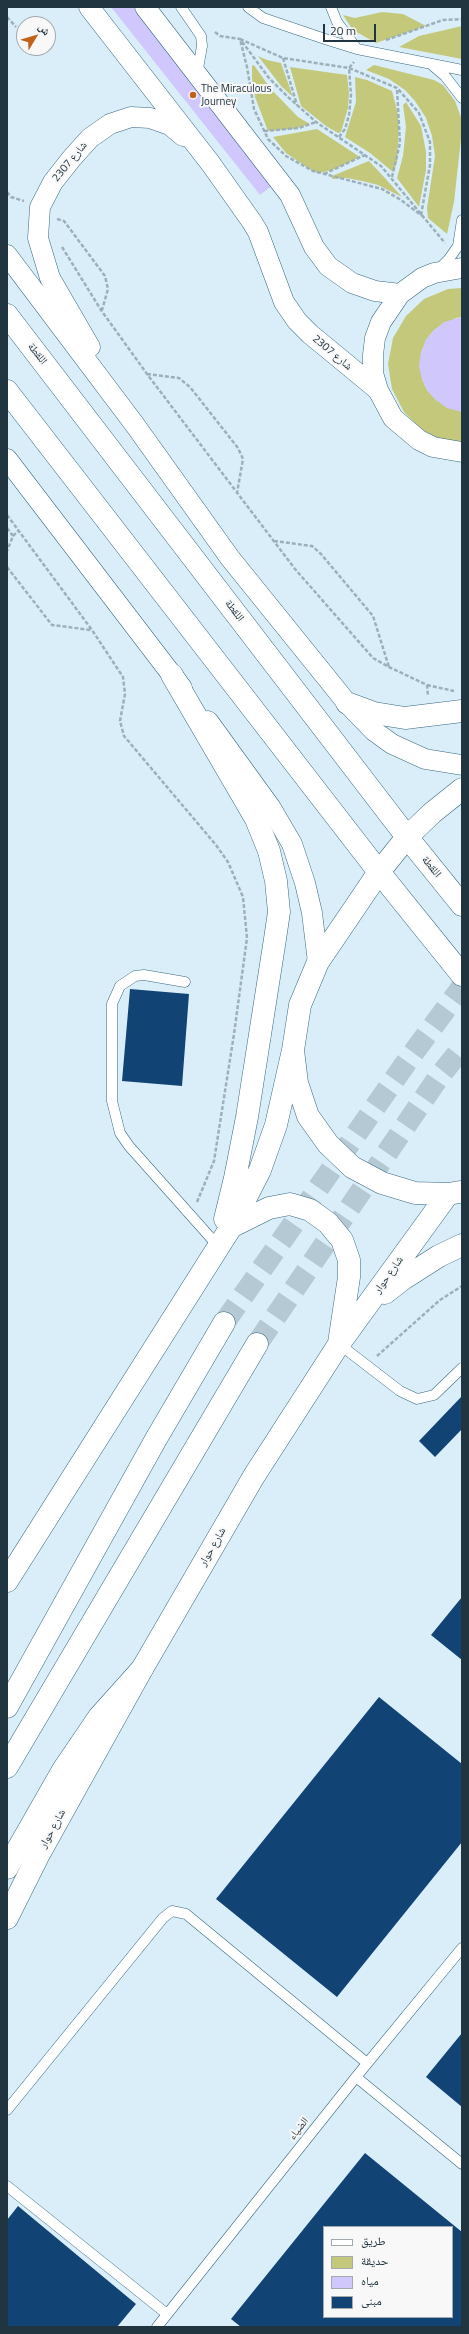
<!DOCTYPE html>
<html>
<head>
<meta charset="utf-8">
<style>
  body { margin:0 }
  #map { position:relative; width:469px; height:2334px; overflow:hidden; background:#daeef9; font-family:"Titillium Web","Noto Naskh Arabic",sans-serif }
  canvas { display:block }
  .frame { position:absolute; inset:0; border:8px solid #203540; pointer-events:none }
  .legend { position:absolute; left:323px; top:2226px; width:130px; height:92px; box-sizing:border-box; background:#f8f8f8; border:1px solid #a2aaae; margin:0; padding:5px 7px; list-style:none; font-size:12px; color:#203540 }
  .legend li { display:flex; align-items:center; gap:8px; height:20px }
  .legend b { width:20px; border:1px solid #a2aaae }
  .north { position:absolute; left:16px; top:16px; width:40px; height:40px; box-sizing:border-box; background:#f8f8f8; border:1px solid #a2aaae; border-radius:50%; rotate:52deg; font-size:11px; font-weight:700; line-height:16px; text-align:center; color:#203540 }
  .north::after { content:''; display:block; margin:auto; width:14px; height:18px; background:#c1621b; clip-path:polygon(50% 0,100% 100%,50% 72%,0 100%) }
  .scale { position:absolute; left:323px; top:24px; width:53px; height:18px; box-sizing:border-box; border:2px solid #203540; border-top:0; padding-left:5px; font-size:12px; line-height:14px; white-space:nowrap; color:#203540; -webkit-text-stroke:3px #f8f8f8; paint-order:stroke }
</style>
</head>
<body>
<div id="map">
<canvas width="469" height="2334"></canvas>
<div class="frame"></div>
<ul class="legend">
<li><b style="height:5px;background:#fff"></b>طريق</li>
<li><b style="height:11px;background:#c4c87b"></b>حديقة</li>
<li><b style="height:11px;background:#d0c8fd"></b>مياه</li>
<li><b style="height:11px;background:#114474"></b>مبنى</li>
</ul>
<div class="north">ش</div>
<div class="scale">20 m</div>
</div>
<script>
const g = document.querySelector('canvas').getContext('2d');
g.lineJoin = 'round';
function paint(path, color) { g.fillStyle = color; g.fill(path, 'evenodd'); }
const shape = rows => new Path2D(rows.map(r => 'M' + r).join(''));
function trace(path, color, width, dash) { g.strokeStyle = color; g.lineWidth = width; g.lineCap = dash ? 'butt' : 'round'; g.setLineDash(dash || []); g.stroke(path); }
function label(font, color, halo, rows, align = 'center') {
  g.font = font + ' "Titillium Web","Noto Naskh Arabic",sans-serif'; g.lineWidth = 4; g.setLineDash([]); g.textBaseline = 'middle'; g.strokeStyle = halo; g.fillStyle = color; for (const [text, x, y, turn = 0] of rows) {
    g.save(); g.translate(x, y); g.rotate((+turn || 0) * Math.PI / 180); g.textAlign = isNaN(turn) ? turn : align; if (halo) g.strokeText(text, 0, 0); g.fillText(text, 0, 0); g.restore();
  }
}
const green = shape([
  [382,12,403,14,426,26,376,43,353,30,343,15,355,18],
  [462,26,462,59,399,47,419,36],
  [258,56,267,60,281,63,293,97,281,86],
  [254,65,270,88,298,117,310,124,294,129,268,131,255,97,252,78,252,66],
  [374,65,434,80,443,85,455,101,461,117,461,139,454,202,447,234,428,218,427,208,435,156,432,136,426,118,415,101,405,90,389,79,366,70],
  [290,67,347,75,349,93,348,108,341,132,338,133,326,126,301,106],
  [355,77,367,80,392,91,398,114,399,128,397,162,393,172,370,153,345,137,356,102],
  [406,102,421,126,426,152,426,170,419,207,397,178,403,156,406,127,403,105],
  [317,129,360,157,335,169,320,173,314,172,286,153,273,137],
  [369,161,384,177,402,197,378,185,362,181,347,178,332,179,332,176],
  [462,288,462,317,456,318,434,330,426,340,421,353,422,379,427,390,436,400,462,412,462,443,445,441,422,430,404,412,392,389,388,364,393,338,406,316,424,299,448,289]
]);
const water = shape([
  [111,7,135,7,274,184,260,195],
  [462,317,462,412,461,412,447,408,436,400,427,390,422,379,419,366,421,353,426,340,434,330,444,322]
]);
const building = shape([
  [130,989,189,994,182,1086,122,1081],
  [462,1396,462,1429,435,1457,419,1441],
  [462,1597,462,1660,431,1635],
  [379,1697,462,1764,462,1842,337,1997,216,1899],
  [462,2033,462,2107,426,2077],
  [365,2153,462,2232,462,2327,241,2327,231,2319],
  [324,2227,452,2227,452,2317,324,2317],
  [18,2206,136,2304,117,2327,7,2327,7,2220]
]);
const highwayTunnel = shape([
  [224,1323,408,1060,462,987],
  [257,1344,438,1078,462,1048]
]);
const path = shape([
  [7,17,16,27],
  [215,32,220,36,240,39,269,78,288,97,316,122,381,166,445,243],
  [240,39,283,58,349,68,397,88,419,113,430,142,430,165,421,215,401,200,382,189,313,171,286,156,268,139,254,109,247,67,240,39],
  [386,40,443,20,462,19],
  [283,58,297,105],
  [264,131,299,128,316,122],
  [339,137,345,129,349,115,351,95,349,68,354,62],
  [324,174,365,155],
  [392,177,400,143,397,89],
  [7,192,11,197,24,201],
  [57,219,64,221,105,276,108,289,102,310],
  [62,247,101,310,147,374,295,569,373,658,389,667,427,685,428,696],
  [147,374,179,378,190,387,238,448,243,459,237,493],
  [7,515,92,630,123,677,125,694,120,721,124,736,216,845,228,862,243,897,247,938,234,1034,214,1161,197,1202],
  [7,528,13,536,7,551],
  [13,536,19,530],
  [274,541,312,546,321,554,373,616,389,667],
  [7,567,52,625,91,630],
  [427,685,454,691],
  [377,1356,440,1300,462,1286]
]);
const lane = shape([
  [181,7,201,36,202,46,197,74],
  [248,7,263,18,328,40,357,49,462,70],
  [331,7,337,22,357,49],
  [432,65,445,76,462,98],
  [439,269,449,259,458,246,462,220],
  [185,982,144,975,135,976,120,986,112,1004,112,1101,120,1133,129,1146,218,1246],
  [339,1344,400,1391,417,1399,434,1395,462,1368],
  [356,2077,462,2164],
  [7,2110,163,1918,172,1911,186,1914,367,2063],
  [7,2186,167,2314],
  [157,2327,356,2077,462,1948]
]);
const street = shape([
  [89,7,211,164,252,222,258,232,284,302,297,321,310,334,378,390],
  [145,7,290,195,314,247,328,266,352,283,375,291,400,294],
  [7,255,135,425,230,558,347,703,374,731,392,744,425,759,462,765],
  [462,268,434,273,422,278,400,294,381,322,375,338,373,355,373,373,378,390,393,418,419,440,433,447,462,452],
  [90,347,50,278,38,238,40,207,53,182,72,158,90,138,110,124,131,117,150,118,170,125,183,136],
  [7,459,182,688],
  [208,721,271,808,292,844,305,883,312,913,318,962]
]);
const secondary = shape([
  [172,675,256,819,269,851,276,881,279,912,275,939,247,1117,235,1178,225,1219],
  [347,703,374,713,405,718,462,711],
  [460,1192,448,1194,415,1193,382,1183,352,1167,328,1144,308,1116,297,1083,293,1050,300,1005,318,962,379,872,407,837,432,813,462,789],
  [231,1227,269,1208,290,1204,310,1210,328,1223,342,1240,349,1260,349,1277,339,1343],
  [385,1293,403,1279,439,1256,462,1245],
  [7,1581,231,1227,260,1170,276,1125,293,1050],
  [7,1918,38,1856,142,1669,254,1476,339,1344,448,1194]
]);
const primary = shape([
  [7,315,407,837,462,905],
  [7,391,379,872,462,975]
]);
const highway = shape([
  [7,1707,156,1439,224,1323],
  [7,1767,257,1344],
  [7,1868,63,1770,99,1717,142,1669]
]);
const markers = [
  [193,95,4,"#c1621b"]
];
const poiNames = [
  ["The Miraculous",201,89],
  ["Journey",201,102]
];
const streetNames = [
  ["شارع 2307",70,162,-51],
  ["شارع 2307",332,353,40],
  ["اللقطة",37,354,52],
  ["اللقطة",234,611,53],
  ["اللقطة",431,867,51],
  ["شارع حوار",389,1275,-55],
  ["شارع حوار",213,1547,-60],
  ["شارع حوار",53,1829,-61],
  ["الضياء",299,2129,-51]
];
paint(green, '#c4c87b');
paint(water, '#d0c8fd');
paint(building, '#114474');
trace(highwayTunnel, '#b5c9d4', 22, [22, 11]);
trace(lane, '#366880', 11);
trace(street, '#366880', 21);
trace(secondary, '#366880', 23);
trace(primary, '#366880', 23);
trace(highway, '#366880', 23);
trace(path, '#9cb0bb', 2.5, [4, 2]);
trace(lane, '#fff', 10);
trace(street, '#fff', 20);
trace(secondary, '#fff', 22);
trace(primary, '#fff', 22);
trace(highway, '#fff', 22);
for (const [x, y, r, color] of markers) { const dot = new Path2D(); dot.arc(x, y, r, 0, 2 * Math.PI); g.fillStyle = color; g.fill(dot); trace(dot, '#f8f8f8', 1.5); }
label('11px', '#203540', '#f8f8f8', poiNames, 'left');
label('11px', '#203540', '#f8f8f8', streetNames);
</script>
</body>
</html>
